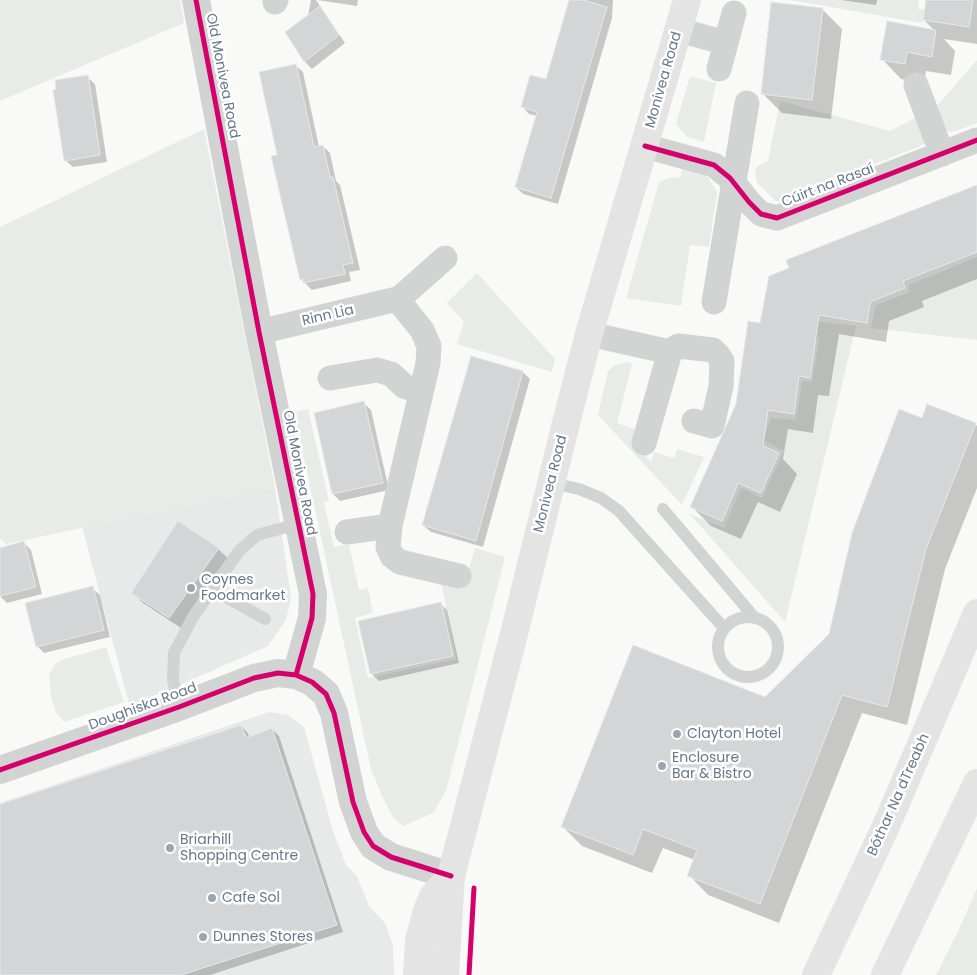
<!DOCTYPE html>
<html>
<head>
<meta charset="utf-8">
<style>
  body { margin:0 }
  canvas { display:block; background:#f9f9f8 }
</style>
</head>
<body>
<canvas width="977" height="975"></canvas>
<script>
const g = document.querySelector('canvas').getContext('2d');
g.lineJoin = 'round';
function paint(path, color) { g.fillStyle = color; g.fill(path, 'evenodd'); }
const shape = rows => new Path2D(rows.map(r => 'M' + r).join(''));
function trace(path, color, width, dash) { g.strokeStyle = color; g.lineWidth = width; g.lineCap = dash ? 'butt' : 'round'; g.setLineDash(dash || []); g.stroke(path); }
function label(font, color, halo, rows, align = 'center') {
  g.font = font + ' Poppins,sans-serif'; g.lineWidth = 5; g.setLineDash([]); g.textBaseline = 'middle'; g.strokeStyle = halo; g.fillStyle = color; for (const [text, x, y, turn = 0] of rows) {
    g.save(); g.translate(x, y); g.rotate((+turn || 0) * Math.PI / 180); g.textAlign = isNaN(turn) ? turn : align; if (halo) g.strokeText(text, 0, 0); g.fillText(text, 0, 0); g.restore();
  }
}
const built = shape([
  [275,487,291,598,286,620,268,646,130,707,82,527],
  [269,712,288,715,304,727,333,831,346,865,357,876,369,906,385,923,393,945,394,975,0,975,0,803]
]);
const green = shape([
  [0,0,180,0,184,23,0,101],
  [790,0,919,0,918,9,924,9,922,23],
  [977,60,977,123,956,131,949,132,945,130,937,106],
  [690,76,716,83,704,142,686,136,676,124],
  [780,101,890,131,917,117,925,139,924,144,919,147,902,153,791,199,782,202,776,201,757,183,755,171,758,166,768,161],
  [204,129,275,487,6,544,0,538,0,227],
  [682,169,707,176,717,192,709,247,690,245,681,306,626,298,659,182,669,178,681,177],
  [977,257,977,340,871,328,876,305,910,292,909,285],
  [477,273,555,359,552,372,457,344,464,322,447,303],
  [797,319,856,326,785,622,690,514,724,528,741,488,762,498,784,451,763,440,771,418,796,420,802,381,812,382,819,339,796,334],
  [627,362,632,364,617,423,637,430,634,442,651,462,654,452,674,458,677,449,704,457,682,505,598,415,608,371,615,365],
  [308,409,329,501,324,502,334,547,349,544,359,590,368,588,373,613,355,618,368,678,456,659,441,582,463,589,475,548,505,557,446,791,433,813,403,826,393,817,383,798,371,769,294,412],
  [106,647,124,702,64,722,56,712,51,698,49,675,55,664,64,659],
  [977,888,977,975,936,975,961,925]
]);
const shadow = shape([
  [311,0,316,0,345,43,312,69,305,62,286,32,308,16],
  [317,0,358,0,357,6],
  [570,0,613,0,612,18,558,204,523,194,516,187,537,116,529,114,523,107,547,81],
  [841,0,877,0,876,5],
  [927,0,977,0,977,44,944,39,955,51,951,75,926,71,924,83,901,79,882,59,888,23,936,32,924,20],
  [822,9,842,29,831,119,782,113,762,93],
  [295,65,303,72,319,147,323,146,330,153,336,181,340,185,360,270,349,272,351,281,312,290,301,279,279,156],
  [87,77,95,84,107,162,73,167,65,160],
  [977,186,977,279,922,301,924,307,889,321,886,342,839,334,829,396,818,395,813,433,788,429,783,459,797,474,780,512,758,502,741,539,711,526,692,507,737,405,761,324],
  [472,358,523,372,530,379,483,547,431,532,423,525],
  [364,403,371,410,389,490,340,501,333,494,315,414],
  [923,420,975,424,977,426,977,488,945,569,907,725,862,713,779,923,708,895,689,875,695,860,663,848,652,873,582,846,562,826,765,698,830,635],
  [24,543,31,550,42,594,7,603,0,596,0,549],
  [218,549,229,559,181,628,143,603,133,593],
  [92,588,100,595,110,637,44,653,37,646],
  [440,603,447,610,459,663,379,681,372,674,360,622],
  [241,726,248,733,249,738,272,729,279,736,343,932,210,975,0,975,0,806],
  [243,733,245,733,249,743,247,744]
]);
const building = shape([
  [569,0,583,0,607,7,551,198,515,187,537,112,521,107,530,75,546,79,569,0],
  [926,0,973,0,969,27,923,20,926,0],
  [771,2,823,8,812,100,761,94,771,2],
  [320,6,339,35,304,62,285,32,320,6],
  [887,21,936,30,932,57,907,52,905,64,880,60,887,21],
  [296,64,314,147,323,145,330,177,333,177,353,263,343,265,345,274,303,283,303,279,300,280,277,182,271,156,277,155,259,72,296,64],
  [88,75,100,155,64,161,53,90,56,89,55,80,88,75],
  [977,185,977,252,903,281,905,288,870,302,867,323,819,315,810,378,799,376,794,414,768,410,763,446,779,453,761,493,738,483,722,521,690,507,736,404,748,321,760,323,769,276,789,268,786,260,977,185],
  [471,356,523,371,476,541,422,525,471,356],
  [364,401,383,483,332,494,314,413,364,401],
  [927,404,976,423,926,549,887,707,842,695,760,904,687,876,697,850,643,829,633,855,561,827,633,645,765,697,829,634,852,533,899,409,922,418,927,404],
  [178,521,219,548,169,618,131,593,178,521],
  [24,541,36,587,0,596,0,548,24,541],
  [93,586,104,630,36,647,25,603,93,586],
  [441,602,453,656,370,674,358,621,441,602],
  [241,725,246,738,272,728,337,925,181,975,0,975,0,804,241,725]
]);
const service = shape([
  [551,483,579,489,601,498,619,511,724,628],
  [663,509,754,617],
  [212,589,265,619],
  '718 647a30 30 0 1 1 60 0a30 30 0 1 1-60 0Z',
  [179,707,173,680,174,653,193,617,239,551,257,535,298,524]
]);
const minor = shape([
  [275,2,276,0],
  [679,30,726,43],
  [719,69,734,13],
  [916,85,942,154],
  [645,146,714,165,730,178,749,202,761,214,777,218,977,140],
  [397,299,401,297,445,258],
  [714,302,747,103],
  [259,332,397,299,422,330,429,346,428,363,390,526,388,547,392,556,400,562,459,576],
  [589,334,670,352,678,346,713,350,718,355,722,361,721,386,712,426,694,421],
  [330,378,377,370,391,374,404,386,420,392],
  [644,443,670,352],
  [347,532,390,526]
]);
const tertiary = shape([
  [196,0,259,332,313,594,312,618,296,675],
  [0,770,179,707,254,678,278,673,296,675,312,682,326,694,334,713,353,802,364,832,373,846,391,857,451,876]
]);
const secondary = shape([
  [417,975,419,940,427,911,433,896,451,876],
  [445,975,451,876,514,634,569,411,589,334,687,0]
]);
const trunk = shape([
  [816,975,887,824,977,613],
  [885,975,977,783]
]);
const cycleway = shape([
  [196,0,259,332,313,594,312,618,296,675],
  [645,146,714,165,730,178,749,202,761,214,777,218,977,140],
  [0,770,179,707,254,678,278,673,296,675,312,682,326,694,334,713,353,802,364,832,373,846,391,857,451,876],
  [469,975,474,888]
]);
const markers = [
  [191,588,5,"#99a5b1"],
  [677,734,5,"#99a5b1"],
  [662,766,5,"#99a5b1"],
  [170,848,5,"#99a5b1"],
  [212,898,5,"#99a5b1"],
  [203,937,5,"#99a5b1"]
];
const streetNames = [
  ["Old Monivea Road",222,76,79],
  ["Monivea Road",664,80,-74],
  ["Cúirt na Rasaí",828,186,-21],
  ["Rinn Lia",328,316,-13],
  ["Old Monivea Road",299,473,79],
  ["Monivea Road",551,484,-76],
  ["Doughiska Road",143,707,-20],
  ["Bóthar Na dTreabh",899,795,-66]
];
const poiNames = [
  ["Coynes",201,580],
  ["Foodmarket",201,596],
  ["Clayton Hotel",687,734],
  ["Enclosure",672,758],
  ["Bar & Bistro",672,774],
  ["Briarhill",180,840],
  ["Shopping Centre",180,856],
  ["Cafe Sol",222,898],
  ["Dunnes Stores",213,937]
];
paint(built, '#e8e9e9');
paint(green, '#e8ece6');
paint(shadow, '#0003');
paint(building, '#d4d5d6');
trace(building, '#e8e8e8', 1);
trace(service, '#d2d3d3', 12);
trace(minor, '#d2d3d3', 25);
trace(tertiary, '#d2d3d3', 28);
trace(secondary, '#e4e4e4', 28);
trace(trunk, '#e4e4e4', 28);
trace(cycleway, '#d6006c', 5);
for (const [x, y, r, color] of markers) { const dot = new Path2D(); dot.arc(x, y, r, 0, 2 * Math.PI); g.fillStyle = color; g.fill(dot); trace(dot, '#fff', 2); }
label('14px', '#66788b', '#fff', streetNames);
label('14px', '#66788b', '#fff', poiNames, 'left');
</script>
</body>
</html>
